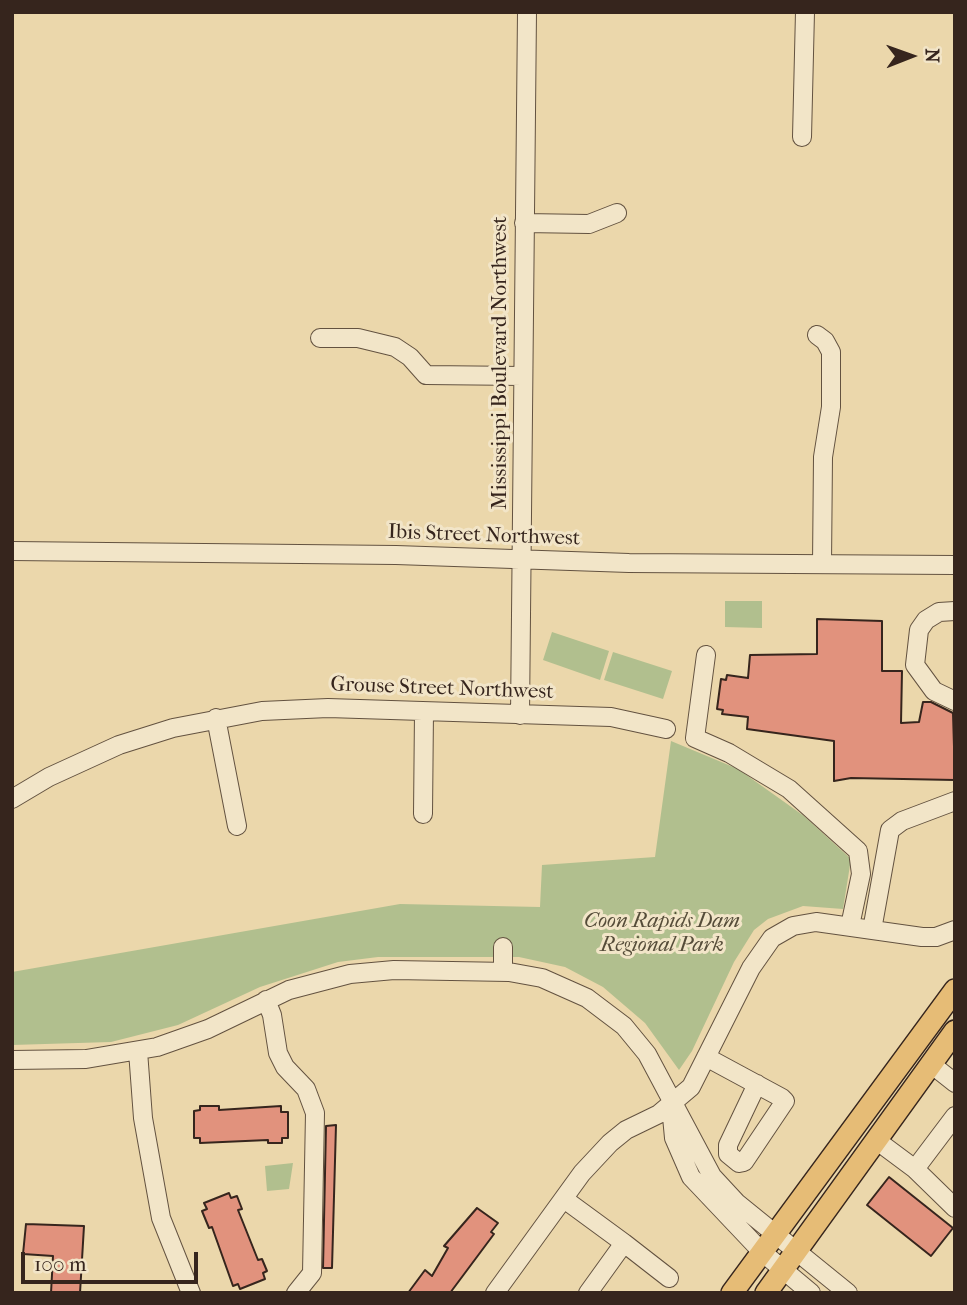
<!DOCTYPE html>
<html>
<head>
<meta charset="utf-8">
<style>
  body { margin:0 }
  #map { position:relative; width:967px; height:1305px; overflow:hidden; background:#ebd7ab; font-family:"IM FELL French Canon",serif }
  canvas { display:block }
  .frame { position:absolute; inset:0; border:14px solid #36251d; pointer-events:none }
  .north { position:absolute; left:876px; top:21px; width:70px; height:70px; -webkit-text-stroke:5px #f2e5c8; paint-order:stroke; rotate:89deg; font-size:19px; font-weight:700; line-height:28px; text-align:center; color:#36251d }
  .north::after { content:''; display:block; margin:auto; width:24px; height:32px; background:#36251d; clip-path:polygon(50% 0,100% 100%,50% 72%,0 100%) }
  .scale { position:absolute; left:21px; top:1252px; width:177px; height:32px; box-sizing:border-box; border:4px solid #36251d; border-top:0; padding-left:9px; font-size:21px; line-height:24px; white-space:nowrap; color:#36251d; -webkit-text-stroke:5px #f2e5c8; paint-order:stroke }
</style>
</head>
<body>
<div id="map">
<canvas width="967" height="1305"></canvas>
<div class="frame"></div>
<div class="north">N</div>
<div class="scale">100 m</div>
</div>
<script>
const g = document.querySelector('canvas').getContext('2d');
g.lineJoin = 'round';
function paint(path, color) { g.fillStyle = color; g.fill(path, 'evenodd'); }
const shape = rows => new Path2D(rows.map(r => 'M' + r).join(''));
function trace(path, color, width, dash) { g.strokeStyle = color; g.lineWidth = width; g.lineCap = dash ? 'butt' : 'round'; g.setLineDash(dash || []); g.stroke(path); }
function label(font, color, halo, rows, align = 'center') {
  g.font = font + ' "IM FELL French Canon",serif'; g.lineWidth = 6; g.setLineDash([]); g.textBaseline = 'middle'; g.strokeStyle = halo; g.fillStyle = color; for (const [text, x, y, turn = 0] of rows) {
    g.save(); g.translate(x, y); g.rotate((+turn || 0) * Math.PI / 180); g.textAlign = isNaN(turn) ? turn : align; if (halo) g.strokeText(text, 0, 0); g.fillText(text, 0, 0); g.restore();
  }
}
const green = shape([
  [725,601,762,601,762,628,725,627],
  [552,632,609,651,600,680,543,660],
  [613,652,672,671,663,699,604,680],
  [671,741,738,769,804,816,851,859,843,909,803,906,768,919,754,930,734,962,692,1051,679,1070,645,1023,603,987,565,967,519,957,378,957,338,962,260,987,178,1025,111,1042,12,1045,12,972,400,904,540,907,542,865,655,857],
  [293,1163,289,1189,267,1191,265,1166]
]);
const building = shape([
  [817,619,882,621,882,671,902,671,901,723,919,722,923,702,931,702,953,713,955,780,851,778,834,781,834,741,747,729,748,717,722,714,723,710,717,709,721,679,726,680,727,675,748,678,750,655,817,654,817,619],
  [200,1106,219,1106,219,1110,281,1106,281,1112,288,1112,288,1138,282,1138,282,1143,268,1143,268,1140,200,1143,200,1138,194,1138,194,1111,200,1110,200,1106],
  [336,1125,332,1268,323,1268,326,1126,336,1125],
  [889,1177,953,1228,931,1256,867,1205,889,1177],
  [229,1193,231,1198,237,1196,242,1209,238,1210,258,1260,262,1259,267,1271,263,1273,265,1279,240,1289,238,1284,233,1286,212,1227,209,1228,202,1211,207,1209,204,1203,229,1193],
  [477,1208,498,1223,491,1232,494,1234,450,1293,408,1293,425,1270,432,1276,448,1248,444,1246,477,1208],
  [26,1224,84,1226,80,1293,51,1293,53,1256,23,1254,26,1224]
]);
const minor = shape([
  [802,137,805,12],
  [524,223,589,224,617,213],
  [817,335,825,341,831,352,831,407,823,457,822,564],
  [320,338,358,338,395,347,410,357,426,375,523,376],
  [12,551,396,555,629,563,955,565],
  [955,611,939,612,926,620,919,630,915,665,934,691,955,701],
  [706,655,695,738,729,753,789,789,858,851,861,874,850,926],
  [520,715,527,12],
  [216,718,237,826],
  [12,799,49,777,119,745,173,728,262,711,328,708,611,717,666,729],
  [423,814,424,712],
  [872,930,890,830,902,821,955,801],
  [503,972,503,947],
  [266,1000,272,1015,278,1053,285,1067,306,1089,315,1113,312,1273,296,1293],
  [138,1051,143,1118,161,1218,191,1293],
  [706,1057,782,1098,785,1101,744,1162,739,1163,728,1154,728,1145,757,1084],
  [12,1060,86,1059,157,1047,208,1029,289,990,350,974,394,970,509,972,542,978,587,998,624,1026,647,1054,712,1176,737,1203,848,1293],
  [931,1064,955,1083],
  [671,1106,674,1138,691,1177,762,1252,811,1293],
  [876,1140,915,1169,955,1208],
  [915,1169,955,1116],
  [564,1199,624,1243],
  [495,1293,582,1173,610,1143,626,1130,659,1114,691,1087,751,968,772,938,793,926,816,922,922,937,936,937,955,930],
  [588,1293,624,1243,669,1278]
]);
const major = shape([
  [732,1293,955,990],
  [766,1293,955,1031]
]);
const streetNames = [
  ["Mississippi Boulevard Northwest",501,363,-90],
  ["Ibis Street Northwest",484,536,2],
  ["Grouse Street Northwest",442,689,2]
];
const parkNames = [
  ["Coon Rapids Dam",662,922],
  ["Regional Park",662,946]
];
paint(green, '#b1bf8e');
paint(building, '#e1927d');
trace(building, '#36251d', 2);
trace(minor, '#635240', 20);
trace(major, '#36251d', 24);
trace(minor, '#f2e5c8', 18);
trace(major, '#e6bc76', 21);
label('21px', '#36251d', '#f2e5c8', streetNames);
label('italic 21px', '#554c39', '#f2e5c8', parkNames);
</script>
</body>
</html>
